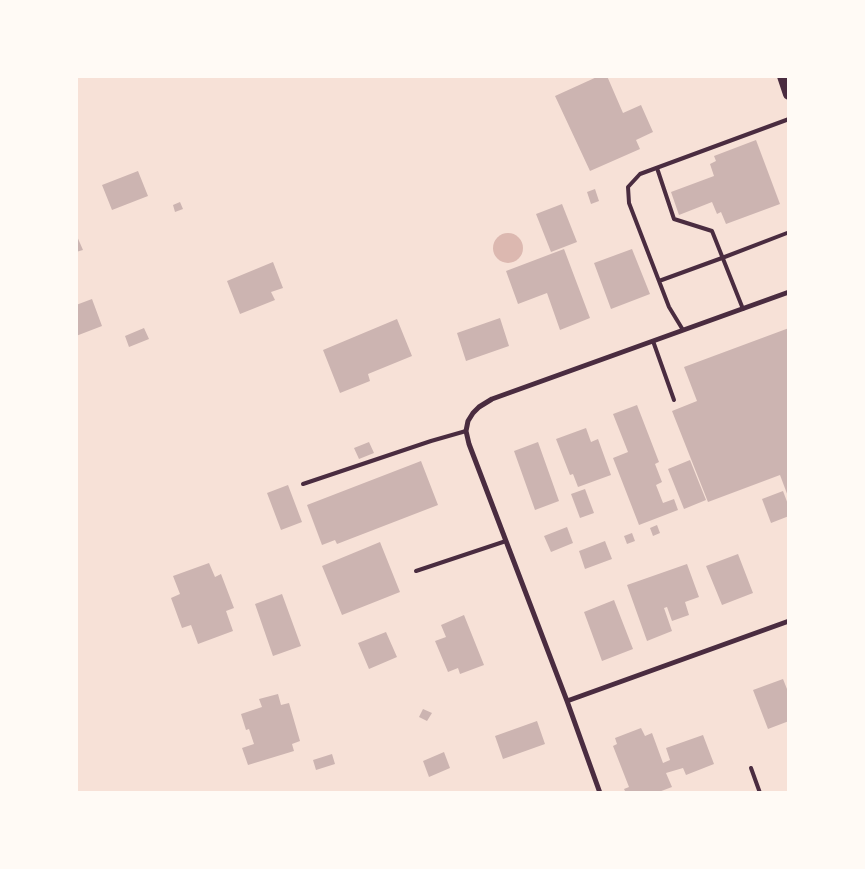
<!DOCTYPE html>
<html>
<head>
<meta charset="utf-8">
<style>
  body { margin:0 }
  #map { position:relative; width:865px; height:869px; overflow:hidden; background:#f7e1d7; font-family:"Titillium Web",sans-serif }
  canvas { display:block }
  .frame { position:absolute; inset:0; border:78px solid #fffaf5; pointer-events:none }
</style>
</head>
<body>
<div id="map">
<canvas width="865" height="869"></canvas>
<div class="frame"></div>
</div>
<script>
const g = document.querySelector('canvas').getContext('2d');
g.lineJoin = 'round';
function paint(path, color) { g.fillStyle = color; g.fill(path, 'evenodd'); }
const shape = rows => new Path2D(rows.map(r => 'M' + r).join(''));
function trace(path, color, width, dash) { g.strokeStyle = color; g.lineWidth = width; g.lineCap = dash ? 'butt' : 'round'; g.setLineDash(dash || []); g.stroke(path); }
const water = shape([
  '493 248a15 15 0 1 1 30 0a15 15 0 1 1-30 0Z'
]);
const building = shape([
  [599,76,607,76,623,113,641,105,653,132,636,140,640,149,590,171,555,96],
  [756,140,780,204,726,224,721,212,717,214,712,202,679,215,671,192,714,176,710,164,716,161,714,156],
  [138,171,148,196,112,210,102,185],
  [595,189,599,201,591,204,587,192],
  [180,202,183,209,175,212,173,205],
  [562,204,577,242,551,252,536,214],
  [76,234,83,250,76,252],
  [564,249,590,318,560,330,547,293,518,304,506,271],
  [632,249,650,294,611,309,594,263],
  [273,262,283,288,271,292,275,300,240,314,227,281],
  [92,299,102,326,76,336,76,305],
  [500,318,509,346,466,361,457,333],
  [397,319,412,356,368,374,370,381,340,393,323,350],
  [144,328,149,339,129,347,125,336],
  [789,328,789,499,780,475,708,502,672,411,697,401,684,367],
  [637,405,659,462,655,464,662,482,656,485,663,503,674,499,678,510,639,525,613,458,628,452,613,414],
  [586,428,591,442,598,439,611,475,578,487,573,474,570,475,556,439],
  [369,442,374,453,359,459,354,448],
  [538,442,559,501,535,510,514,451],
  [690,460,706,500,684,509,668,469],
  [421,461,438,505,337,544,335,540,322,545,307,505],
  [288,485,302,522,281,530,267,493],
  [585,489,594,513,580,518,571,494],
  [783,491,789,507,789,516,771,523,762,499],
  [657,525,660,533,653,536,650,528],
  [567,527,573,543,551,552,544,536],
  [632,533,635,541,627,544,624,536],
  [605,541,612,559,585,569,579,551],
  [380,542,400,592,342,615,322,566],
  [738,554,753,593,722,605,706,566],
  [209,563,215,577,221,574,234,608,226,611,233,631,198,644,191,625,182,628,171,598,180,594,173,576],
  [687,564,699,597,685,602,689,615,672,621,667,607,664,608,672,631,647,641,627,585],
  [282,594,301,646,273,656,255,604],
  [614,600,633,649,602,661,584,612],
  [464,615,484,665,460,674,458,668,448,672,435,641,446,637,441,625],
  [386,632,397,657,369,669,358,643],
  [783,679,789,694,789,721,768,729,753,690],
  [278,694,281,705,289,703,300,741,292,744,294,751,248,765,242,748,254,744,249,729,246,730,241,714,262,707,259,699],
  [423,709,432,713,427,721,419,717],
  [537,721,545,744,503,759,495,736],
  [641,728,645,736,652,733,663,763,670,760,666,748,703,735,714,764,686,775,683,768,666,773,672,787,656,793,626,793,624,789,629,787,613,746,617,744,615,738],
  [444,752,450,768,429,777,423,761],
  [332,754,335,764,316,770,313,760]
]);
const service = shape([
  [657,168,674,219,712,231,743,309],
  [659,281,722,258,787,233],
  [683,330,669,307,629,203,628,187,640,174,789,119],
  [653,341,674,400],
  [303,484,431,441,466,431],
  [416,571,506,541],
  [751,768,760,793]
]);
const minor = shape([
  [567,701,789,621],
  [600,793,567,701,469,444,466,431,468,421,473,413,479,407,492,399,789,292]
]);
const primary = shape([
  [783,76,789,94]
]);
paint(water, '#dcb8b0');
paint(building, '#ccb4b1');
trace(service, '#4a2c40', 4);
trace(minor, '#4a2c40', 5);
trace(primary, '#4a2c40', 12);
</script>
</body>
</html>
